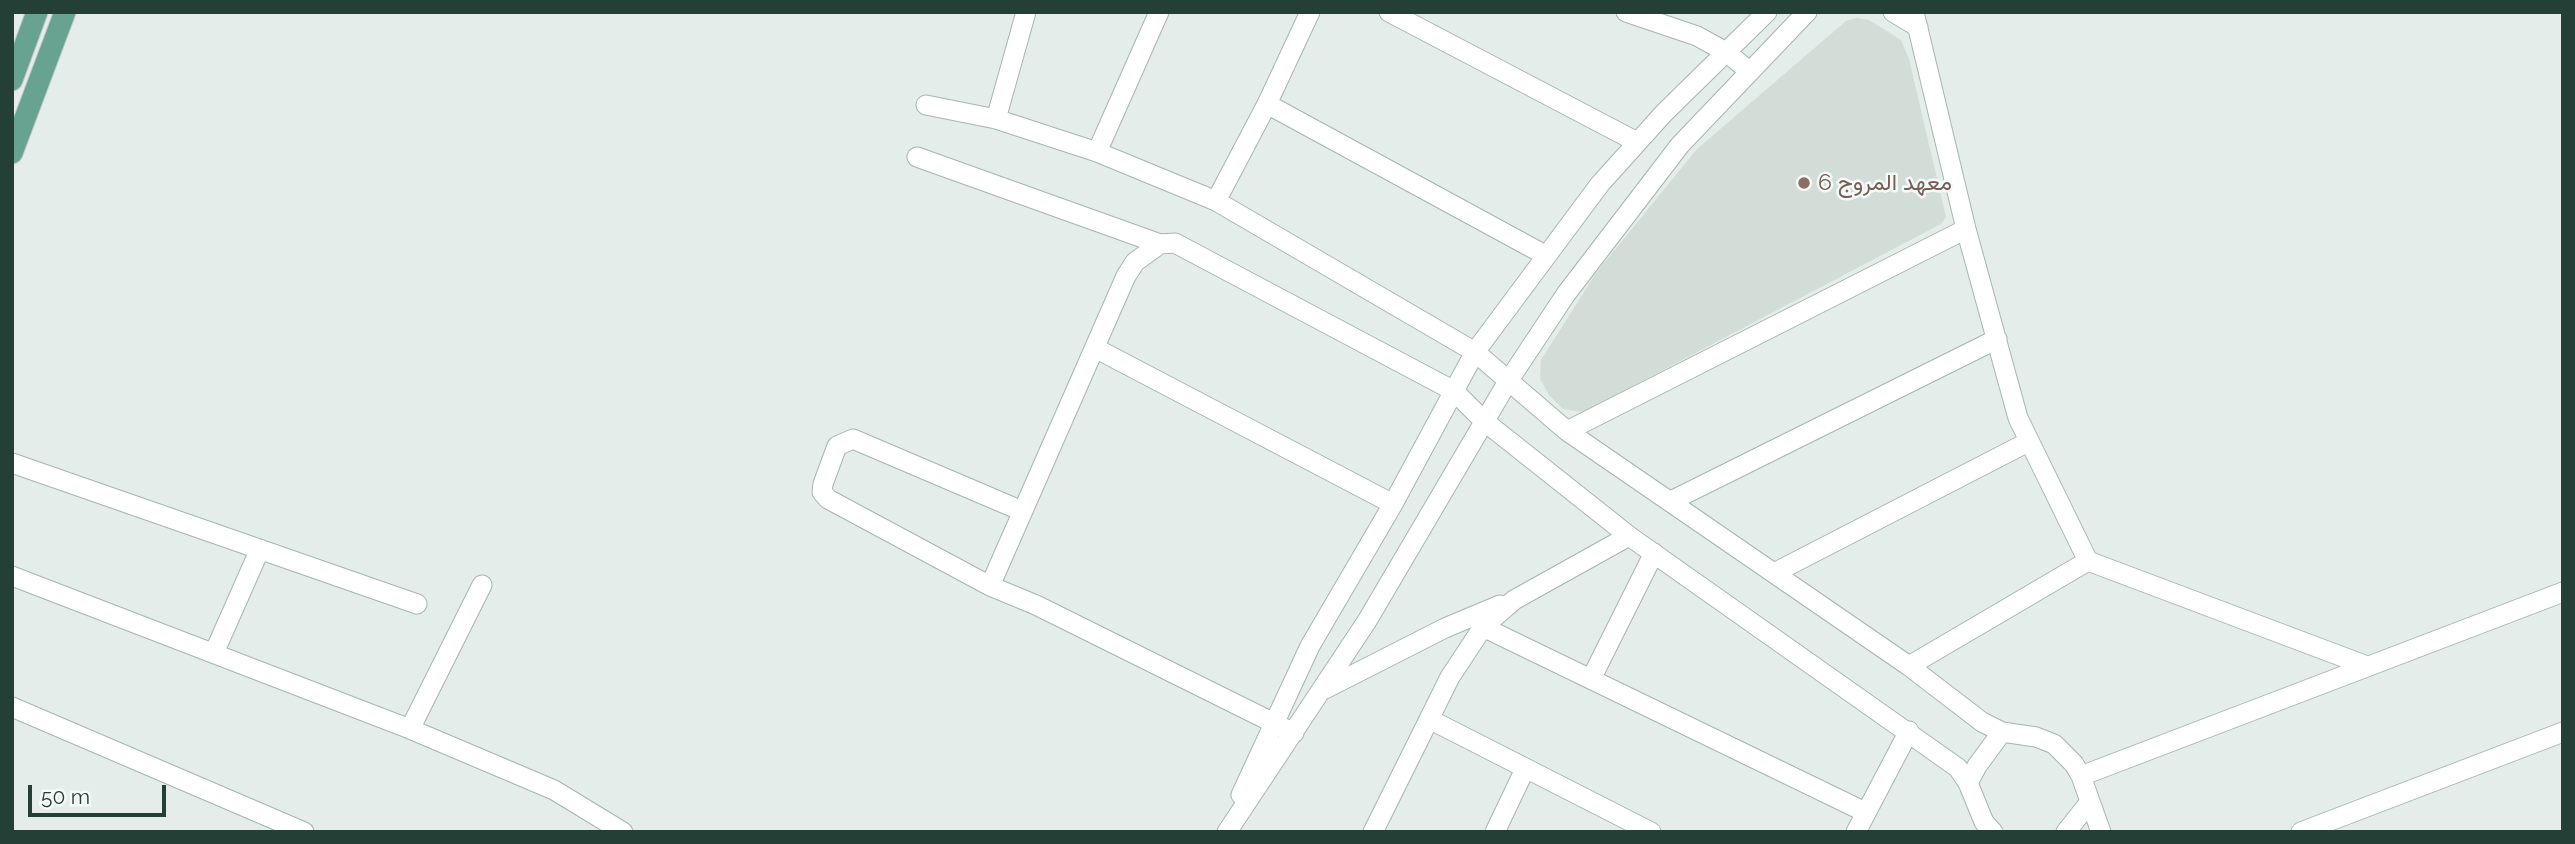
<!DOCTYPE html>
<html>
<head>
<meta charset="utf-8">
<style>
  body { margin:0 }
  #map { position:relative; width:2575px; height:844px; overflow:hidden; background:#e4ede9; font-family:Raleway,sans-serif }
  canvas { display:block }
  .frame { position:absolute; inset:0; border:14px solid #233f36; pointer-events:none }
  .scale { position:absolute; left:28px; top:785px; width:138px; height:32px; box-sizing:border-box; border:4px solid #233f36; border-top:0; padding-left:9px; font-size:21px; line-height:24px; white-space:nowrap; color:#233f36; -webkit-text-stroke:5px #f4faf7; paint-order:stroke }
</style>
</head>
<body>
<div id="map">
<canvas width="2575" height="844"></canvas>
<div class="frame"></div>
<div class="scale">50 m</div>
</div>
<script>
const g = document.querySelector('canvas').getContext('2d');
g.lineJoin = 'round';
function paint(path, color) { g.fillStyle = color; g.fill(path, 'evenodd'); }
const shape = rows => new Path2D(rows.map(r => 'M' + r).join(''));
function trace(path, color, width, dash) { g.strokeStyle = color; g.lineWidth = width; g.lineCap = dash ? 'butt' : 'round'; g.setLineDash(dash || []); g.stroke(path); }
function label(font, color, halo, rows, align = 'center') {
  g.font = font + ' Raleway,Vazirmatn,sans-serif'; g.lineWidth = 5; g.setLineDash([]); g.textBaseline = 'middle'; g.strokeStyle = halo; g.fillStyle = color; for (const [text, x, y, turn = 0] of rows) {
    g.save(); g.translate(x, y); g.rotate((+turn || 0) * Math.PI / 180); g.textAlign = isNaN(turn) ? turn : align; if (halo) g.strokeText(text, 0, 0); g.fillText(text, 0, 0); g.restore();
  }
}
const built = shape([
  [1856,18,1869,20,1901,40,1909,59,1946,217,1941,224,1583,412,1563,409,1549,395,1540,379,1541,360,1596,273,1697,149,1846,21]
]);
const minor = shape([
  [1389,12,1637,142],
  [1626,12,1697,36,1726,52,1749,71],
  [1893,12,1918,27],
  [1914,12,1966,229,2018,418,2088,561,2367,666],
  [1267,104,1545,255],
  [926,105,996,119,1097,152,1216,201,1475,352,1567,431,1909,666,1982,722,2002,732,2036,737,2054,744,2074,764,2081,776,2101,832],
  [996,119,1026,12],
  [1097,152,1159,12],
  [917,157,1160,244],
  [1216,201,1267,104,1310,12],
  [1095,348,1393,504],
  [1567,431,1966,229],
  [12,463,417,604],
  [1671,501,1997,339],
  [1774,573,2028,442],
  [12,576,410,729,554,790,623,832],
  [990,586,828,499,822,492,823,484,837,446,853,439,1022,511],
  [1483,627,1865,812],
  [214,653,260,549],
  [1909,666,2088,561],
  [1592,677,1654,553],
  [1325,689,1445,628,1500,605],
  [12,707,304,832],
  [1431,720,1651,832],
  [410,729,482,585],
  [1294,733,1036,605,990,586,1126,276,1135,262,1160,244,1175,243,1454,391,1484,421,1629,536,1958,768,1968,783,1984,822,1993,832],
  [2081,776,2563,592],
  [1968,783,1977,766,2002,732],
  [1241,795,1310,646,1393,504,1475,352,1600,184,1664,113,1767,12],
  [1227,832,1367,621,1507,383,1566,294,1680,145,1807,12],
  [1373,832,1450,677,1483,627,1514,600,1629,536],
  [1495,832,1525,769],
  [1856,832,1909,731],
  [2066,832,2089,803],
  [2301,832,2563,732]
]);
const major = shape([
  [12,80,37,12],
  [12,153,65,12]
]);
const markers = [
  [1804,183,7,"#8d6e63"]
];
const educationNames = [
  ["معهد المروج 6",1818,183]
];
paint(built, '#d2ddd7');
trace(minor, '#a6b5b0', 21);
trace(major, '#c1c9c7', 23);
trace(minor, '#fff', 19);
trace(major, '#68a391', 21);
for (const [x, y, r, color] of markers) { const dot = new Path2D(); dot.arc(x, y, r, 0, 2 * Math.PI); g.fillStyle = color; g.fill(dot); trace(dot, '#f4faf7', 2.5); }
label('23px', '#785e54', '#f4faf7', educationNames, 'left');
</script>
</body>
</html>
